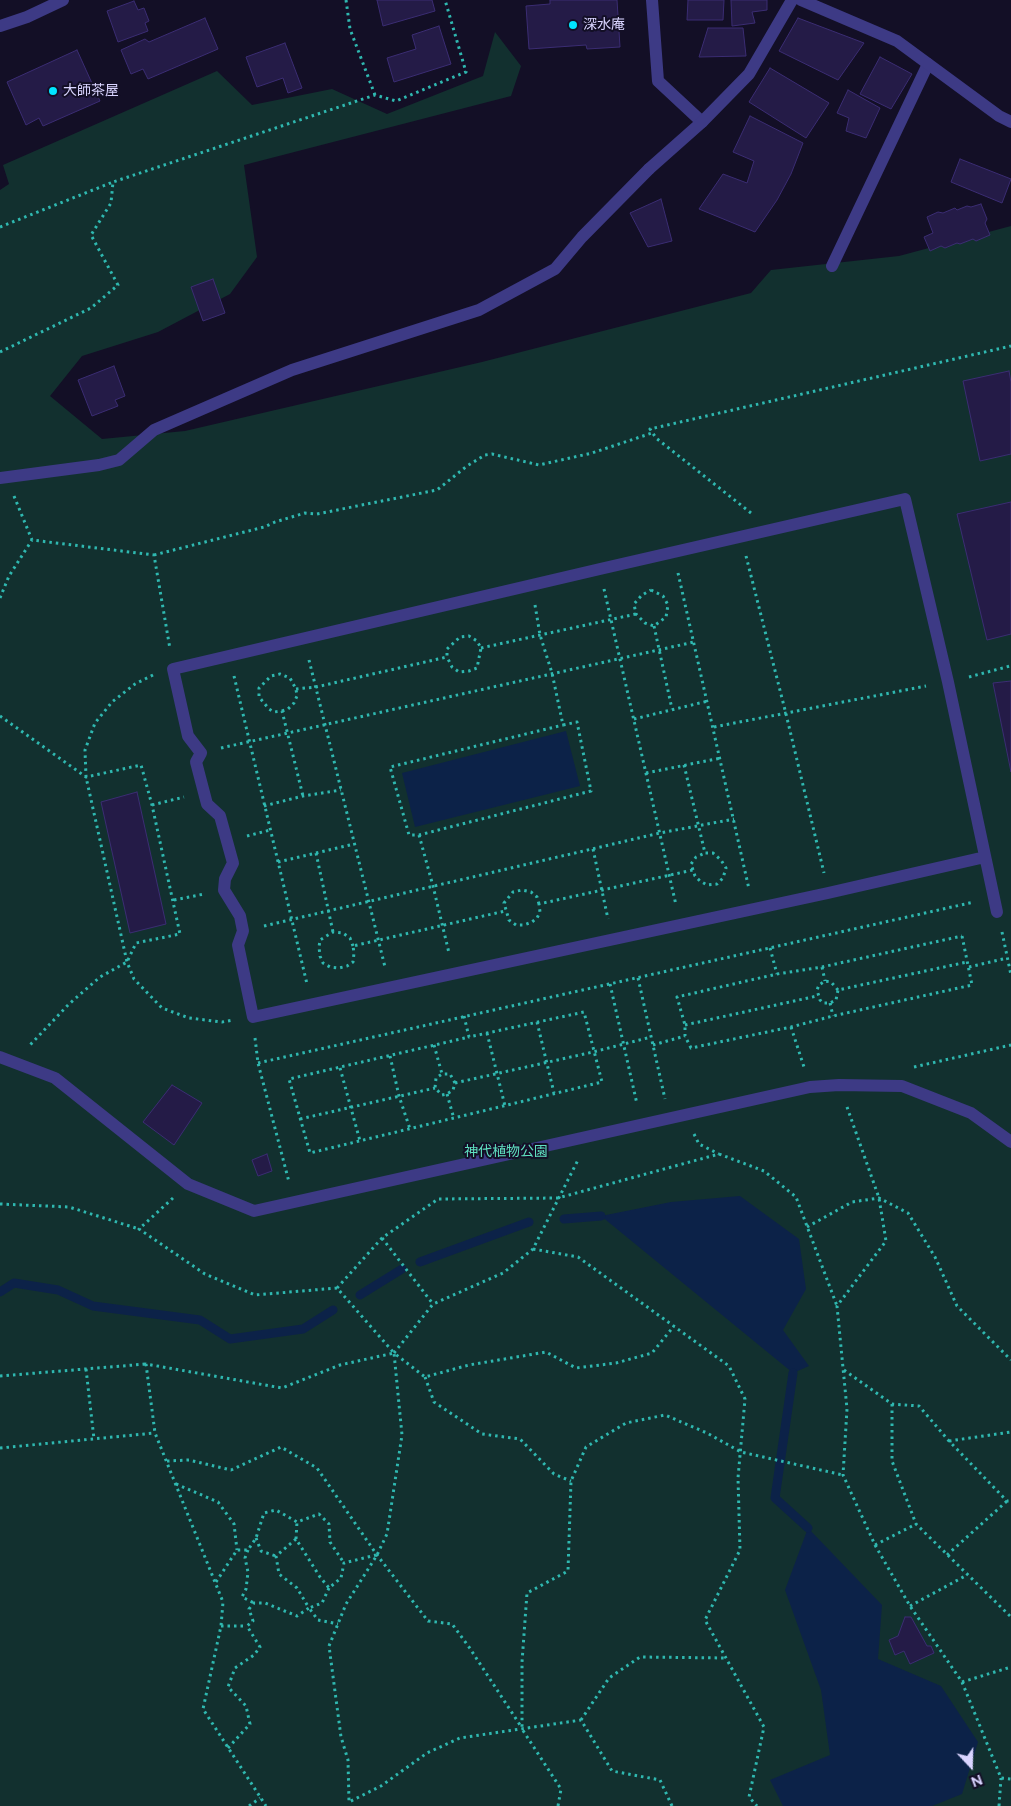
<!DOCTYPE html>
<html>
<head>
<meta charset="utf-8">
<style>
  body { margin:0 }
  #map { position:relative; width:1011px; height:1806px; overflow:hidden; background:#130f26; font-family:Figtree,sans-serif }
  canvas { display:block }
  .north { position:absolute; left:946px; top:1741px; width:50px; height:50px; -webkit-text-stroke:4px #130f26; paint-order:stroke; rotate:159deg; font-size:14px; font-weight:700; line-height:20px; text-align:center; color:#d9d4ff }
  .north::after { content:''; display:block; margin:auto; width:18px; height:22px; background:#d9d4ff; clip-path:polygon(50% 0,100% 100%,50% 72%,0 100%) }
</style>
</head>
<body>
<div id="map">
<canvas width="1011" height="1806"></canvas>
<div class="north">N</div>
</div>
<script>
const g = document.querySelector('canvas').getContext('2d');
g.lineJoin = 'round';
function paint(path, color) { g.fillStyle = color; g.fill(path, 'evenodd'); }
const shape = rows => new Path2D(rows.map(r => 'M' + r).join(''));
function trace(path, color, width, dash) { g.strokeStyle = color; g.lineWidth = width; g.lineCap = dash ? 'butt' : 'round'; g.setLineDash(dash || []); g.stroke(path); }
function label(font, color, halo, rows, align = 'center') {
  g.font = font + ' Figtree,"Noto Sans JP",sans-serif'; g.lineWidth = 4; g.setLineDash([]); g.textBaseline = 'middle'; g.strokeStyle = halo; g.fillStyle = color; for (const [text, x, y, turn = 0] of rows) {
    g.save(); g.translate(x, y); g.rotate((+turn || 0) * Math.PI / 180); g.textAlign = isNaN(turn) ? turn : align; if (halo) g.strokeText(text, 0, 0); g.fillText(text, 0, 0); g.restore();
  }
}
const green = shape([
  [495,32,521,66,511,96,244,165,257,257,230,294,158,332,82,356,50,396,102,439,185,431,482,362,751,293,771,270,899,256,1011,226,1011,1806,0,1806,0,190,9,184,3,165,217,71,252,105,332,89,387,114,483,76]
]);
const water = shape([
  [566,731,580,786,415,827,402,773],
  [740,1196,799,1239,806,1289,783,1330,809,1366,793,1373,601,1216,671,1202],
  [808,1528,882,1605,878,1659,941,1686,978,1742,962,1794,932,1806,783,1806,770,1780,830,1755,821,1690,785,1590]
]);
const stream = shape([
  [564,1219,601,1216],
  [420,1262,529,1222],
  [0,1292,14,1283,58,1290,93,1306,200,1320,230,1339,303,1329,333,1310],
  [360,1295,402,1269],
  [793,1373,775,1498,808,1528]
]);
const building = shape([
  [377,0,432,0,435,11,383,26,377,0],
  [550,0,617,0,620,47,587,49,586,45,529,49,526,6,550,4,550,0],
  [688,0,724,0,723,20,687,20,688,0],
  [731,0,767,0,767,10,752,12,755,23,732,26,731,0],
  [134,1,138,10,144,8,149,21,145,23,148,31,118,42,107,11,134,1],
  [205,18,218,49,148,79,143,69,131,74,121,50,145,39,149,42,205,18],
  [798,18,864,43,838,80,779,51,798,18],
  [439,26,451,64,394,82,387,58,416,49,412,35,439,26],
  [708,28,743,28,746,56,699,57,708,28],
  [285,43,302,88,288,93,283,78,257,87,246,57,285,43],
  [77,50,100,101,43,126,39,118,26,125,7,82,77,50],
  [880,57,912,74,891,109,860,94,880,57],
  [770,68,829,103,806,138,749,102,770,68],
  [848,90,880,108,866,138,846,131,849,118,837,113,848,90],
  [750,116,803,143,791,174,777,200,755,232,699,209,723,174,747,183,754,161,733,152,750,116],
  [960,159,1011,179,1002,203,951,182,960,159],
  [661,199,672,241,648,247,630,213,661,199],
  [981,204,987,219,985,223,990,235,976,241,973,239,960,244,957,243,945,248,941,246,930,251,924,237,933,233,927,217,938,212,943,213,955,208,957,210,967,206,971,207,981,204],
  [213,279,225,313,203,321,191,287,213,279],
  [114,366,125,396,115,400,118,406,92,416,78,380,114,366],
  [1009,371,1011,382,1011,454,980,461,963,381,1009,371],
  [1011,502,1011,634,987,640,957,514,1011,502],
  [1011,681,1011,772,993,683,1011,681],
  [137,792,166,924,130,933,101,802,137,792],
  [172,1085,202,1103,174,1145,143,1122,172,1085],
  [267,1154,272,1171,258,1176,252,1160,267,1154],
  [905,1617,911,1617,927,1646,931,1646,934,1653,910,1664,904,1651,895,1655,889,1640,898,1636,905,1617]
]);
const path = shape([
  [346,0,350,29,375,95],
  [0,227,113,182],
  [0,352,91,308,118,285,91,235,111,203,113,182,375,95,396,101,466,72,445,0],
  [14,496,32,540,154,555,170,649],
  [751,513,656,438,650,429,1011,346],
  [154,555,264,527,275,522,305,513,317,514,437,490,467,466,485,455,492,454,539,465,592,453,652,433],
  [746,556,786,714,824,873],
  [678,573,749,889],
  [604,589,676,905],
  [651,590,663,596,668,605,666,617,654,626,645,623,636,614,634,604,642,595,651,590],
  [0,598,9,576,32,540],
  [535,605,540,635,552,673,563,725,577,722,591,791,419,835,409,835,390,767,563,725],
  [654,626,672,709],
  [481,648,636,614],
  [309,660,385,967],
  [153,675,135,684,112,702,95,723,85,750,86,777,127,962,134,979,162,1008,189,1018,222,1022,233,1020],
  [234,676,307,984],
  [969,677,1010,666],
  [296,689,316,687,447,657,447,649,460,637,469,636,477,641,481,648,477,668,469,671,459,672,452,667,447,657],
  [282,711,288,709,294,703,297,696,296,689,290,678,280,674,271,676,259,688,259,697,269,709,274,712,282,711,303,796],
  [0,716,86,777,141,765,152,805,180,934,136,943,127,962,100,977,69,1004,30,1045],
  [634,719,708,701],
  [714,727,926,686],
  [221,748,694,642],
  [684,765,705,853,713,853,721,860,726,868,723,878,717,884,707,885,700,881,695,876,691,864,696,857,705,853],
  [646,773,721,758],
  [152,805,184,797],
  [264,806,303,796,341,790],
  [419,835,433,886,449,953],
  [247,836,270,830],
  [593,849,608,919],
  [316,853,333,932],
  [278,862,354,844],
  [174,900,204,894],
  [539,904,537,897,531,892,522,890,513,892,504,903,509,920,516,925,524,925,532,922,537,918,540,912,539,904,693,870],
  [264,926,660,833,734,819],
  [1002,932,1011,975],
  [962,936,972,985,833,1016,791,1027,691,1048,685,1036,685,1025,677,997,777,974,822,967,962,936],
  [353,946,350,938,343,933,333,932,320,940,319,947,320,956,323,963,330,967,339,968,347,966,353,962,354,953,353,946,505,911],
  [770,948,777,974],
  [822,967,825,981],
  [969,967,1007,958],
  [638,978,665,1099],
  [610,984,637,1104],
  [838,990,831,982,825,981,819,985,817,990,820,1000,823,1003,830,1003,836,1000,838,990,967,962],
  [830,1003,833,1016],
  [464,1016,469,1037,584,1012,602,1082,310,1153,289,1079,469,1037],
  [537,1022,554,1093],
  [685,1025,817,996],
  [791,1027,804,1067],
  [487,1033,505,1106],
  [255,1038,258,1063,289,1182],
  [434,1045,442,1074],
  [653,1045,685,1036],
  [390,1056,399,1096,410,1129],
  [258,1063,974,902],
  [914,1067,1011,1045],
  [340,1068,360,1141],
  [455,1083,450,1074,442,1074,436,1078,435,1088,442,1095,447,1094,453,1090,455,1083,593,1052,651,1037],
  [447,1094,454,1119],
  [847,1107,879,1198,886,1241,837,1306,847,1409,843,1475,875,1545,910,1606,962,1682,1001,1778,1011,1779],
  [300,1119,435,1088],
  [694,1134,699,1144,719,1154],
  [173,1198,139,1229,205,1274,255,1295,337,1288,394,1353,340,1365,282,1388,146,1364,155,1433,223,1602,221,1626,203,1709,266,1806],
  [0,1204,69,1207,139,1229],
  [807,1227,852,1202,879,1198,908,1213,935,1257,957,1306,1011,1360],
  [382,1238,433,1304],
  [533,1249,578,1257,729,1366,745,1399,738,1478,740,1550,705,1620,764,1727,749,1797,757,1806],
  [337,1288,382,1238,438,1199,558,1198,719,1154,764,1171,796,1197,837,1306],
  [394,1353,433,1304,503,1273,533,1249,578,1160],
  [86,1369,94,1439],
  [844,1370,892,1404,919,1406,949,1441,1007,1501,1011,1501],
  [0,1376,146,1364],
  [425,1377,434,1402,482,1434,520,1439,554,1474,571,1481],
  [892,1404,892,1461,916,1524,1011,1617],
  [949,1441,1011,1432],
  [0,1448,155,1433],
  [167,1461,189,1460,231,1470,281,1447,317,1468,377,1555,428,1621,452,1624,469,1647,522,1728],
  [176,1484,218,1502,234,1524,237,1550],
  [256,1538,261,1551,276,1556],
  [296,1539,297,1522],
  [875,1545,916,1524],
  [248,1550,245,1558,248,1572,246,1589,242,1597,254,1603],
  [947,1555,1007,1501],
  [216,1582,237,1550,248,1550,256,1538,264,1513,276,1510,297,1522,319,1514,329,1524,330,1542,344,1563],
  [329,1588,322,1603,309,1608,318,1620,338,1624],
  [910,1606,967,1575],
  [221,1626,247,1626],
  [962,1682,1011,1667],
  [581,1720,609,1678,640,1657,726,1658],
  [228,1748,250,1724,246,1706,228,1687,235,1668,254,1655,260,1647,247,1626,253,1621,249,1609,254,1603,265,1603,297,1616,309,1608,297,1588,279,1574,276,1556,296,1539,320,1577,329,1588,341,1578,344,1563,376,1555],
  [249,1806,260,1798],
  [558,1806,561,1789,522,1729,522,1662,527,1593,568,1571,571,1481,586,1447,626,1423,665,1415,707,1433,741,1452,843,1475],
  [672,1806,660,1780,612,1771,581,1720,460,1738,427,1753,381,1786,349,1802,348,1760,341,1737,329,1646,346,1604,377,1555,387,1534,402,1435,394,1353,425,1377,469,1365,546,1352,576,1368,616,1363,652,1353,674,1326],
  [999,1806,1001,1778]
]);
const service = shape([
  [652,0,658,81,702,122],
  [832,266,928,64],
  [0,478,99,465,119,460,154,430,292,370,479,310,555,269,582,237,649,169],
  [0,1057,55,1078,188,1184,254,1211,810,1087,839,1085,902,1086,971,1113,1011,1142]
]);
const pedestrian = shape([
  [985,857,828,893,253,1017,238,945,243,931,240,916,224,890,225,879,233,863,220,816,207,804,196,762,201,753,188,736,173,669,600,569,905,499,948,682,997,912]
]);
const minor = shape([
  [801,0,897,41,999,116,1011,122],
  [649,169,702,122,749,74,792,0]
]);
const tertiary = shape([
  [0,26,27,17,63,0]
]);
const markers = [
  [573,25,5,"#00e5ff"],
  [53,91,5,"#00e5ff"]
];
const poiNames = [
  ["深水庵",583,25],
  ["大師茶屋",63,91]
];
const parkNames = [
  ["神代植物公園",506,1152]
];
paint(green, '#12302f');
paint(water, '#0c2248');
trace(stream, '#0c2248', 9);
paint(building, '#241b47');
trace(building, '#3b2d73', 1);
trace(path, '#2fb8b0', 3, [2.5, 4]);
trace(service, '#3d3a85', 12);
trace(pedestrian, '#3d3a85', 12);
trace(minor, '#3d3a85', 12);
trace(tertiary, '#3d3a85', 12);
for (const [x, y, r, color] of markers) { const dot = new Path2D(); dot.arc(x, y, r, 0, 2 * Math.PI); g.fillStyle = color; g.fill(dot); trace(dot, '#130f26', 2); }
label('14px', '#d9d4ff', '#130f26', poiNames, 'left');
label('14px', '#5fe0c0', '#130f26', parkNames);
</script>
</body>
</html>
